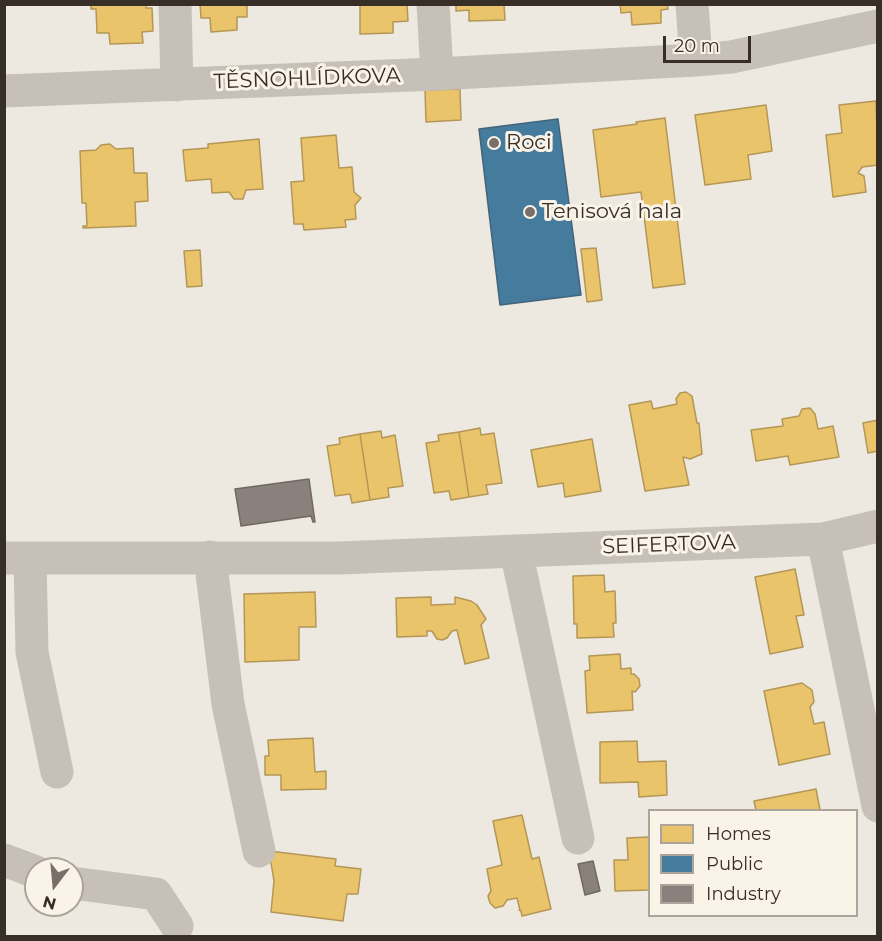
<!DOCTYPE html>
<html>
<head>
<meta charset="utf-8">
<style>
  body { margin:0 }
  #map { position:relative; width:882px; height:941px; overflow:hidden; background:#ede8e0; font-family:Montserrat,sans-serif }
  canvas { display:block }
  .frame { position:absolute; inset:0; border:6px solid #372e28; pointer-events:none }
  .legend { position:absolute; left:648px; top:809px; width:210px; height:108px; box-sizing:border-box; background:#faf3e8; border:2px solid #aca49b; margin:0; padding:8px 10px; list-style:none; font-size:18px; color:#372e28 }
  .legend li { display:flex; align-items:center; gap:12px; height:30px }
  .legend b { width:30px; border:2px solid #aca49b }
  .north { position:absolute; left:24px; top:857px; width:60px; height:60px; box-sizing:border-box; background:#faf3e8; border:2px solid #aca49b; border-radius:50%; rotate:196deg; font-size:16px; font-weight:700; line-height:24px; text-align:center; color:#372e28 }
  .north::after { content:''; display:block; margin:auto; width:21px; height:27px; background:#776f68; clip-path:polygon(50% 0,100% 100%,50% 72%,0 100%) }
  .scale { position:absolute; left:663px; top:36px; width:88px; height:27px; box-sizing:border-box; border:3px solid #372e28; border-top:0; padding-left:8px; font-size:18px; line-height:21px; white-space:nowrap; color:#372e28; -webkit-text-stroke:4px #faf3e8; paint-order:stroke }
</style>
</head>
<body>
<div id="map">
<canvas width="882" height="941"></canvas>
<div class="frame"></div>
<ul class="legend">
<li><b style="height:16px;background:#e9c46a"></b>Homes</li>
<li><b style="height:16px;background:#457b9d"></b>Public</li>
<li><b style="height:16px;background:#8a817c"></b>Industry</li>
</ul>
<div class="north">N</div>
<div class="scale">20 m</div>
</div>
<script>
const g = document.querySelector('canvas').getContext('2d');
g.lineJoin = 'round';
function paint(path, color) { g.fillStyle = color; g.fill(path, 'evenodd'); }
const shape = rows => new Path2D(rows.map(r => 'M' + r).join(''));
function trace(path, color, width, dash) { g.strokeStyle = color; g.lineWidth = width; g.lineCap = dash ? 'butt' : 'round'; g.setLineDash(dash || []); g.stroke(path); }
function label(font, color, halo, rows, align = 'center') {
  g.font = font + ' Montserrat,sans-serif'; g.lineWidth = 6; g.setLineDash([]); g.textBaseline = 'middle'; g.strokeStyle = halo; g.fillStyle = color; for (const [text, x, y, turn = 0] of rows) {
    g.save(); g.translate(x, y); g.rotate((+turn || 0) * Math.PI / 180); g.textAlign = isNaN(turn) ? turn : align; if (halo) g.strokeText(text, 0, 0); g.fillText(text, 0, 0); g.restore();
  }
}
const homes = shape([
  [96,4,146,4,146,8,152,8,153,31,142,32,143,43,110,44,109,33,97,33,96,9,91,9,91,6,96,4],
  [200,4,247,4,247,17,237,17,237,30,211,32,210,18,201,18,200,4],
  [360,4,407,4,408,21,393,22,393,33,360,34,360,4],
  [456,4,504,4,505,20,469,21,469,10,456,11,456,4],
  [620,4,667,4,668,9,661,10,661,23,632,25,631,12,621,13,620,4],
  [460,89,461,120,426,122,425,90,460,89],
  [876,101,878,165,862,167,858,173,864,176,866,192,833,197,826,135,842,133,839,105,876,101],
  [766,105,772,151,748,155,751,179,705,185,695,115,766,105],
  [665,118,685,284,653,288,641,192,601,197,593,130,637,124,636,122,665,118],
  [336,135,339,168,352,167,354,192,361,198,355,205,356,219,345,220,346,227,304,230,303,224,294,224,291,182,304,181,301,138,336,135],
  [259,139,263,189,246,190,243,199,234,199,229,192,212,193,211,179,186,181,183,150,208,148,208,144,259,139],
  [110,144,116,149,133,148,134,173,147,173,148,201,135,202,136,226,83,228,83,226,87,226,86,203,82,203,80,151,96,150,101,145,110,144],
  [596,248,602,300,587,302,581,249,596,248],
  [200,250,202,286,187,287,184,251,200,250],
  [686,392,692,396,697,423,699,423,702,454,690,459,683,457,689,485,645,491,629,405,651,401,653,409,677,404,676,399,680,393,686,392],
  [810,408,815,414,818,429,833,426,839,457,790,465,788,456,756,461,751,430,783,426,782,419,799,416,802,409,810,408],
  [878,420,878,451,868,453,863,423,878,420],
  [480,428,481,435,494,433,502,483,486,485,488,494,469,497,459,432,480,428],
  [381,431,382,438,395,435,403,486,388,488,389,497,370,500,360,434,381,431],
  [459,432,469,497,451,500,449,491,434,493,426,443,439,441,438,435,459,432],
  [360,434,370,500,352,503,350,494,335,496,327,446,340,444,339,438,360,434],
  [592,439,601,491,565,497,563,483,538,487,531,450,592,439],
  [795,569,804,615,796,616,803,647,770,654,755,577,795,569],
  [604,575,605,592,615,591,616,623,613,623,614,637,577,638,577,624,574,624,573,576,604,575],
  [315,592,316,627,299,627,299,660,245,662,244,594,315,592],
  [431,597,431,605,455,604,455,597,471,601,477,605,486,619,481,625,489,658,465,664,457,630,452,631,447,638,442,640,437,639,432,631,427,631,427,636,397,637,396,598,431,597],
  [620,654,621,669,631,668,631,674,634,674,639,679,640,686,635,692,632,691,633,710,587,713,585,671,590,670,589,656,620,654],
  [802,683,812,690,814,702,810,707,814,724,824,722,830,754,779,765,764,691,802,683],
  [313,738,315,772,326,771,326,789,281,790,281,775,265,775,265,756,269,756,268,740,313,738],
  [637,741,638,762,666,761,667,795,639,797,638,782,600,783,600,742,637,741],
  [816,789,820,810,756,810,754,801,816,789],
  [522,815,532,859,539,857,551,909,522,916,521,911,519,910,520,910,517,898,507,900,503,906,495,908,490,903,488,896,491,891,487,869,502,865,493,821,522,815],
  [650,837,650,890,615,891,614,860,628,860,627,838,650,837],
  [269,851,336,859,335,866,361,869,358,894,347,894,343,921,271,912,274,881,269,851]
]);
const public = shape([
  [558,119,581,295,500,305,479,129,558,119]
]);
const industry = shape([
  [309,479,315,522,313,522,311,516,241,526,235,489,309,479],
  [593,861,600,891,585,895,578,864,593,861]
]);
const minor = shape([
  [175,4,177,85],
  [433,4,437,74],
  [692,4,696,60],
  [4,91,437,74,696,60,731,57,878,26],
  [823,539,878,806],
  [516,551,578,838],
  [210,557,228,704,259,851],
  [4,558,339,558,823,539,878,526],
  [30,558,32,652,57,772],
  [4,860,36,872],
  [72,883,156,894,177,926]
]);
const markers = [
  [494,143,6,"#776f68"],
  [530,212,6,"#776f68"]
];
const streetNames = [
  ["TĚSNOHLÍDKOVA",307,79,-2],
  ["SEIFERTOVA",669,545,-2]
];
const poiNames = [
  ["Roci",506,143],
  ["Tenisová hala",542,212]
];
paint(homes, '#e9c46a');
trace(homes, '#b49756', 1.5);
paint(public, '#457b9d');
trace(public, '#41647a', 1.5);
paint(industry, '#8a817c');
trace(industry, '#716863', 1.5);
trace(minor, '#c6c0b9', 33);
for (const [x, y, r, color] of markers) { const dot = new Path2D(); dot.arc(x, y, r, 0, 2 * Math.PI); g.fillStyle = color; g.fill(dot); trace(dot, '#faf3e8', 2); }
label('21px', '#372e28', '#faf3e8', streetNames);
label('21px', '#372e28', '#faf3e8', poiNames, 'left');
</script>
</body>
</html>
